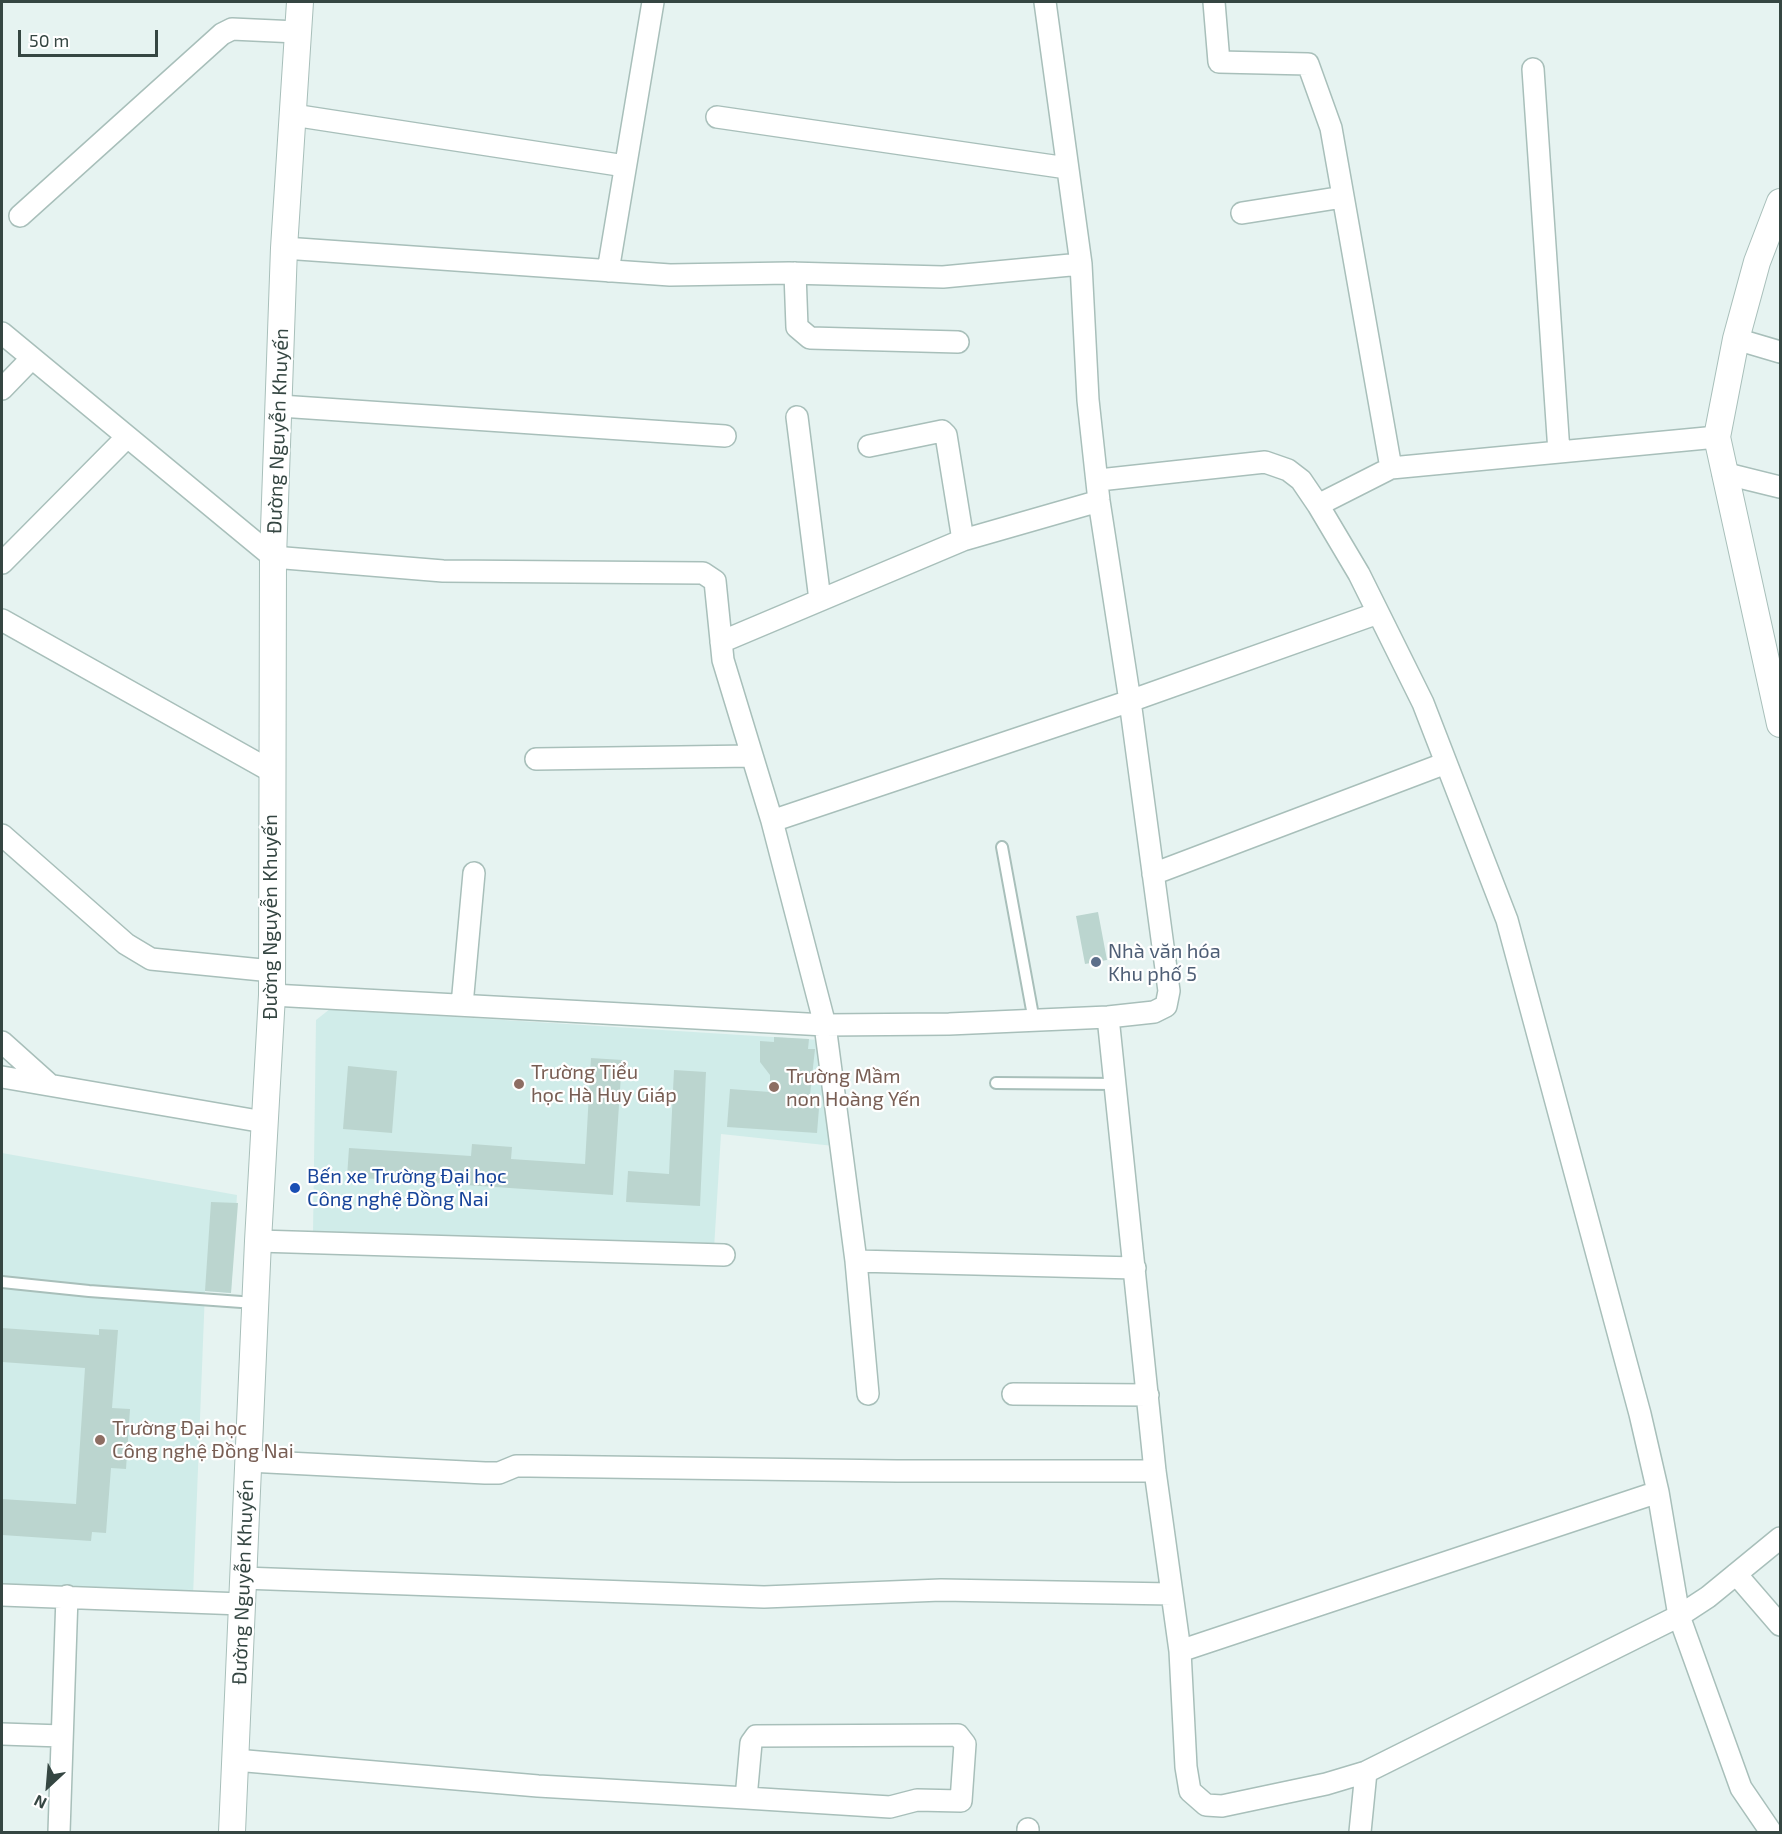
<!DOCTYPE html>
<html>
<head>
<meta charset="utf-8">
<style>
  body { margin:0 }
  #map { position:relative; width:1782px; height:1834px; overflow:hidden; background:#e6f3f1; font-family:"Exo 2",sans-serif }
  canvas { display:block }
  .frame { position:absolute; inset:0; border:3px solid #354642; pointer-events:none }
  .north { position:absolute; left:18px; top:1756px; width:60px; height:60px; -webkit-text-stroke:4px #fff; paint-order:stroke; rotate:206deg; font-size:16px; font-weight:700; line-height:24px; text-align:center; color:#354642 }
  .north::after { content:''; display:block; margin:auto; width:21px; height:27px; background:#354642; clip-path:polygon(50% 0,100% 100%,50% 72%,0 100%) }
  .scale { position:absolute; left:18px; top:30px; width:140px; height:27px; box-sizing:border-box; border:3px solid #354642; border-top:0; padding-left:8px; font-size:18px; line-height:21px; white-space:nowrap; color:#354642; -webkit-text-stroke:4px #fff; paint-order:stroke }
</style>
</head>
<body>
<div id="map">
<canvas width="1782" height="1834"></canvas>
<div class="frame"></div>
<div class="north">N</div>
<div class="scale">50 m</div>
</div>
<script>
const g = document.querySelector('canvas').getContext('2d');
g.lineJoin = 'round';
function paint(path, color) { g.fillStyle = color; g.fill(path, 'evenodd'); }
const shape = rows => new Path2D(rows.map(r => 'M' + r).join(''));
function trace(path, color, width, dash) { g.strokeStyle = color; g.lineWidth = width; g.lineCap = dash ? 'butt' : 'round'; g.setLineDash(dash || []); g.stroke(path); }
function label(font, color, halo, rows, align = 'center') {
  g.font = font + ' "Exo 2",sans-serif'; g.lineWidth = 4.5; g.setLineDash([]); g.textBaseline = 'middle'; g.strokeStyle = halo; g.fillStyle = color; for (const [text, x, y, turn = 0] of rows) {
    g.save(); g.translate(x, y); g.rotate((+turn || 0) * Math.PI / 180); g.textAlign = isNaN(turn) ? turn : align; if (halo) g.strokeText(text, 0, 0); g.fillText(text, 0, 0); g.restore();
  }
}
const education = shape([
  [330,1009,820,1040,834,1146,721,1134,714,1249,313,1233,316,1020],
  [2,1153,237,1195,231,1293,205,1291,193,1596,2,1588]
]);
const building = shape([
  [1098,912,1107,960,1085,964,1076,916],
  [774,1037,809,1039,808,1049,815,1049,810,1095,820,1096,817,1133,727,1127,730,1089,770,1092,770,1075,760,1062,760,1041,774,1042],
  [591,1058,622,1060,613,1195,347,1177,349,1148,471,1156,472,1144,512,1147,511,1159,585,1164],
  [348,1066,397,1071,392,1133,343,1129],
  [674,1070,706,1072,700,1206,626,1202,628,1171,669,1174],
  [211,1202,238,1203,231,1293,205,1291],
  [2,1328,99,1335,99,1329,118,1330,112,1408,130,1409,126,1469,111,1468,106,1533,92,1532,91,1541,2,1535,2,1499,76,1504,85,1368,2,1362]
]);
const service = shape([
  [1002,847,1034,1021],
  [996,1083,1116,1084],
  [2,1282,89,1291,255,1303]
]);
const minor = shape([
  [1214,2,1219,62,1308,64,1331,128,1391,468,1318,505,1359,574,1423,703,1507,920,1640,1414,1658,1492,1679,1616,1741,1788,1771,1832],
  [1533,69,1559,452],
  [293,115,625,166],
  [717,117,1067,168],
  [1242,213,1343,197],
  [20,216,222,34,232,29,297,32],
  [284,248,670,275,789,273,943,277,1081,264],
  [608,271,653,2],
  [795,273,797,327,810,338,958,342],
  [2,333,273,557,443,571,703,573,715,581,723,660,772,821,825,1025,856,1261,868,1394],
  [1736,339,1780,352],
  [2,389,32,358],
  [280,406,725,436],
  [797,417,820,600],
  [869,446,942,431,946,435,963,540],
  [1391,468,1717,437],
  [1723,473,1780,487],
  [1099,480,1265,462,1288,470,1301,480,1318,505],
  [2,563,127,437],
  [2,620,271,771],
  [721,642,963,540,1099,501],
  [536,759,752,756],
  [772,821,1130,701,1378,613],
  [2,835,126,944,151,959,272,971],
  [1153,874,1446,763],
  [272,995,825,1025,949,1024,1108,1017,1154,1012,1166,1006,1169,991,1130,701,1099,501,1088,400,1081,264,1045,2],
  [462,1005,474,873],
  [1108,1017,1155,1471,1180,1651,1186,1767,1190,1791,1206,1805,1222,1806,1326,1784,1366,1772,1679,1616,1708,1597,1780,1538],
  [2,1042,50,1085],
  [2,1077,264,1122],
  [258,1241,724,1255],
  [856,1261,1135,1268],
  [1013,1394,1148,1395],
  [248,1461,485,1473,499,1473,516,1466,530,1466,897,1471,1155,1471],
  [1736,1574,1780,1625],
  [243,1578,764,1597,941,1590,1172,1594],
  [2,1595,242,1604],
  [1180,1651,1658,1492],
  [2,1734,62,1736],
  [235,1760,538,1786,746,1798,890,1807,917,1800,961,1801,965,1744,958,1735,756,1736,751,1743,746,1798],
  [1028,1829,1028,1832],
  [59,1832,67,1596],
  [1360,1832,1366,1772]
]);
const tertiary = shape([
  [1780,202,1757,262,1736,339,1717,437,1780,724],
  [232,1832,258,1241,272,995,273,557,284,248,300,2]
]);
const markers = [
  [1096,962,6,"#5c6f8a"],
  [519,1084,6,"#8d6e63"],
  [774,1087,6,"#8d6e63"],
  [295,1188,6,"#1a4fb4"],
  [100,1440,6,"#8d6e63"]
];
const streetNames = [
  ["Đường Nguyễn Khuyến",278,431,-88],
  ["Đường Nguyễn Khuyến",270,917,-90],
  ["Đường Nguyễn Khuyến",243,1582,-88]
];
const serviceNames = [
  ["Nhà văn hóa",1108,951],
  ["Khu phố 5",1108,974]
];
const educationNames = [
  ["Trường Tiểu",531,1072],
  ["học Hà Huy Giáp",531,1095],
  ["Trường Mầm",786,1076],
  ["non Hoàng Yến",786,1099],
  ["Trường Đại học",112,1428],
  ["Công nghệ Đồng Nai",112,1451]
];
const transitNames = [
  ["Bến xe Trường Đại học",307,1176],
  ["Công nghệ Đồng Nai",307,1199]
];
paint(education, '#d0ece9');
paint(building, '#bbd5cf');
trace(service, '#a8bfba', 14);
trace(minor, '#a8bfba', 24);
trace(tertiary, '#a8bfba', 28);
trace(service, '#fff', 10);
trace(minor, '#fff', 21);
trace(tertiary, '#fff', 26);
for (const [x, y, r, color] of markers) { const dot = new Path2D(); dot.arc(x, y, r, 0, 2 * Math.PI); g.fillStyle = color; g.fill(dot); trace(dot, '#fff', 2); }
label('20px', '#354642', '#fff', streetNames);
label('20px', '#4e5e75', '#fff', serviceNames, 'left');
label('20px', '#785e54', '#fff', educationNames, 'left');
label('20px', '#164399', '#fff', transitNames, 'left');
</script>
</body>
</html>
